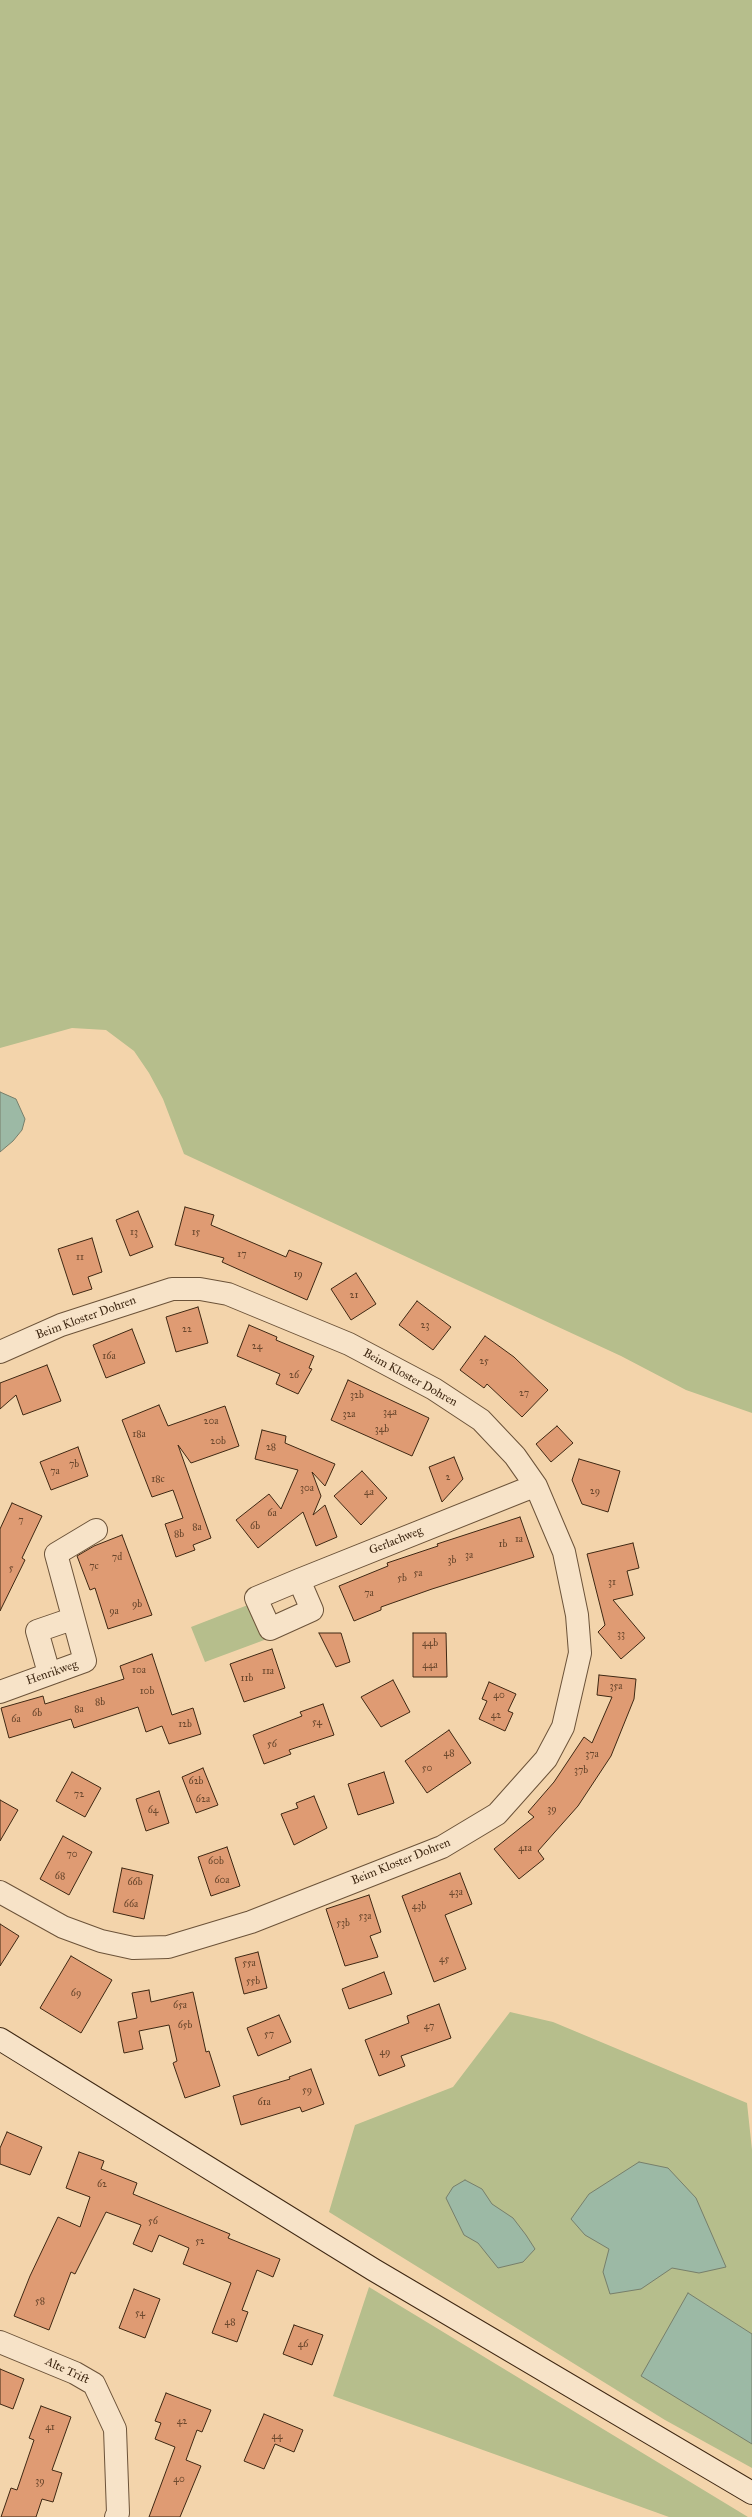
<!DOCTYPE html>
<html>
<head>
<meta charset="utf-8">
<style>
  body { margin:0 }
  canvas { display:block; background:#f3d4ab }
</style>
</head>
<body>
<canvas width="752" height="2517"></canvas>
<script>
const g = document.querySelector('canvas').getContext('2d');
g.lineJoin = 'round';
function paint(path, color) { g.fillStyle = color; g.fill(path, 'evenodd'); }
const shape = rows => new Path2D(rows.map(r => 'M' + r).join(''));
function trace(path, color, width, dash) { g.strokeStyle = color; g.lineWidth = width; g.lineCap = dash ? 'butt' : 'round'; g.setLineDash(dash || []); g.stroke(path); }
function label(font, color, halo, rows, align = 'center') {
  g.font = font + ' "IM FELL Great Primer",serif'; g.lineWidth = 3; g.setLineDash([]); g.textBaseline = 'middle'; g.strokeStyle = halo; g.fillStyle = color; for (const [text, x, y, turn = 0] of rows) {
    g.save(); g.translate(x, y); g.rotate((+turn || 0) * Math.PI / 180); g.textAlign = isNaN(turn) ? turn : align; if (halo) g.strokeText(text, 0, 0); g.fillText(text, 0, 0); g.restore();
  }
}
const green = shape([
  [0,0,752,0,752,1413,686,1390,621,1356,184,1154,163,1099,149,1073,134,1051,106,1030,72,1028,0,1048],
  [253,1603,267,1639,205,1662,191,1627],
  [510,2012,553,2022,747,2103,752,2150,752,2468,665,2420,329,2212,355,2125,453,2087],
  [369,2287,748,2517,669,2517,333,2396]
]);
const water = shape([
  [0,1092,16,1099,25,1119,22,1130,13,1141,0,1152,0,1092],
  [639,2162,668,2168,696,2198,726,2267,699,2273,672,2268,641,2289,610,2294,603,2272,609,2249,585,2235,571,2219,589,2194,639,2162],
  [465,2180,482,2189,492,2204,513,2218,526,2235,535,2249,523,2262,498,2268,478,2243,464,2235,446,2198,453,2187,465,2180],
  [688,2293,752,2334,752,2444,641,2376,688,2293]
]);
const building = shape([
  [185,1207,214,1215,211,1225,286,1257,289,1250,322,1263,307,1300,222,1262,224,1258,175,1245,185,1207],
  [138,1211,153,1247,130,1256,116,1220,138,1211],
  [92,1238,102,1272,88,1277,92,1289,73,1295,58,1249,92,1238],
  [356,1273,376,1304,351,1320,331,1289,356,1273],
  [417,1301,451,1327,433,1350,399,1325,417,1301],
  [198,1307,208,1343,176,1352,166,1317,198,1307],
  [249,1325,277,1337,276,1340,314,1356,309,1368,312,1369,298,1394,276,1384,280,1374,237,1356,249,1325],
  [132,1329,145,1363,106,1378,93,1345,132,1329],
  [485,1336,514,1357,548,1390,522,1417,487,1384,484,1388,460,1370,485,1336],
  [47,1365,61,1401,23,1415,16,1395,0,1409,0,1383,47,1365],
  [348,1380,429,1418,412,1456,331,1420,348,1380],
  [159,1405,168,1426,225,1406,239,1446,191,1463,178,1445,211,1538,193,1545,195,1550,176,1557,165,1524,183,1518,173,1490,152,1497,122,1420,159,1405],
  [557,1426,573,1443,551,1462,536,1444,557,1426],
  [262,1430,286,1436,285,1443,335,1464,325,1486,312,1472,321,1496,313,1515,325,1505,337,1537,316,1546,303,1512,258,1548,236,1520,269,1494,281,1509,298,1470,255,1459,262,1430],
  [78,1447,88,1476,51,1490,40,1462,78,1447],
  [454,1457,463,1479,442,1502,429,1467,454,1457],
  [579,1459,620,1471,608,1512,582,1504,572,1480,579,1459],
  [362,1471,387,1498,361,1525,334,1496,362,1471],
  [12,1503,42,1516,22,1558,25,1560,0,1611,0,1529,12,1503],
  [520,1517,534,1557,432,1589,381,1607,381,1610,354,1621,339,1586,388,1566,387,1563,438,1546,437,1544,520,1517],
  [122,1535,152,1615,108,1629,95,1588,90,1590,77,1556,94,1546,122,1535],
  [633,1543,639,1568,627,1571,633,1595,613,1600,645,1638,621,1659,598,1632,605,1625,587,1554,633,1543],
  [319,1633,341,1633,350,1662,336,1667,319,1633],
  [413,1633,446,1633,447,1677,413,1677,413,1633],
  [272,1649,285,1688,244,1702,230,1664,272,1649],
  [152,1654,172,1715,193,1708,201,1734,169,1744,162,1726,146,1732,138,1707,74,1728,71,1719,9,1738,1,1708,43,1696,45,1704,124,1679,120,1666,152,1654],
  [599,1675,636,1679,634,1699,611,1756,578,1806,538,1851,544,1859,519,1879,494,1849,534,1817,528,1812,554,1782,584,1737,592,1743,612,1697,597,1695,599,1675],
  [393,1680,410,1712,381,1727,361,1697,393,1680],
  [489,1682,516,1694,508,1711,513,1713,505,1731,479,1719,487,1701,482,1699,489,1682],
  [323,1704,334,1735,289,1750,291,1754,264,1764,253,1735,302,1716,300,1712,323,1704],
  [449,1730,471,1763,427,1793,405,1761,449,1730],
  [203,1768,218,1805,196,1813,182,1777,203,1768],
  [72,1772,101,1788,85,1817,56,1801,72,1772],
  [384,1772,394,1803,358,1815,348,1784,384,1772],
  [159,1791,169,1823,146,1831,136,1799,159,1791],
  [314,1796,327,1828,294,1845,281,1814,298,1808,296,1803,314,1796],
  [0,1800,18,1810,0,1841,0,1800],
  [63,1836,92,1852,69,1895,40,1879,63,1836],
  [227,1847,240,1886,211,1896,198,1857,227,1847],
  [122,1868,153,1875,144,1919,113,1912,122,1868],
  [460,1873,472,1904,445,1915,466,1969,434,1982,402,1896,460,1873],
  [369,1895,381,1932,370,1936,378,1957,345,1966,326,1909,369,1895],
  [0,1924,19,1936,0,1966,0,1924],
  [258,1952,267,1988,244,1994,235,1958,258,1952],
  [71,1956,112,1980,81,2033,40,2008,71,1956],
  [384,1972,392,1994,349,2009,342,1989,384,1972],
  [149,1990,151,2002,193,1992,206,2052,209,2051,220,2086,185,2098,173,2063,177,2061,169,2025,139,2031,143,2049,124,2053,118,2022,137,2018,132,1993,149,1990],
  [439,2004,451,2038,401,2056,405,2066,379,2076,365,2040,409,2023,407,2016,439,2004],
  [279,2015,291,2042,258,2056,247,2028,279,2015],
  [311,2069,324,2104,302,2112,300,2107,241,2125,233,2096,290,2079,289,2077,311,2069],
  [7,2132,42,2147,30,2175,0,2164,0,2148,7,2132],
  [79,2152,104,2161,101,2169,137,2183,133,2194,230,2234,228,2238,280,2259,273,2277,257,2270,242,2310,248,2312,237,2342,212,2333,231,2283,183,2264,189,2248,159,2235,152,2252,133,2244,141,2225,106,2212,75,2274,71,2272,49,2330,14,2316,30,2276,58,2217,80,2227,90,2197,66,2188,79,2152],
  [134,2289,160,2299,145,2338,119,2328,134,2289],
  [294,2325,323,2335,312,2365,283,2354,294,2325],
  [0,2369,24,2379,13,2409,0,2404,0,2369],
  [166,2393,211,2410,202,2432,197,2430,186,2460,201,2466,180,2517,149,2517,175,2447,155,2439,161,2423,155,2421,166,2393],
  [41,2406,71,2417,52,2470,62,2473,53,2502,42,2499,36,2517,1,2517,11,2488,17,2490,34,2440,29,2438,41,2406],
  [264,2414,303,2430,294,2452,275,2444,264,2469,244,2461,264,2414]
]);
const street = shape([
  [0,1352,61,1325,172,1289,200,1289,228,1294,349,1344,434,1389,481,1420,515,1456,536,1486,564,1552,577,1615,580,1653,563,1727,546,1759,497,1814,442,1847,251,1922,168,1947,133,1948,101,1941,63,1927,0,1892],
  [299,1580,312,1610,270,1629,256,1598,299,1580,524,1490,536,1486],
  [49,1673,37,1631,72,1619],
  [0,1692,85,1661,56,1554,96,1530],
  [0,2342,75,2373,94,2384,115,2429,118,2513,116,2517]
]);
const secondary = shape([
  [0,2039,374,2270,752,2493]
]);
const numberNames = [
  ["13",134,1233],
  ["15",196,1233],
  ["17",242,1255],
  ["11",80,1258],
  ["19",298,1275],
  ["21",354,1296],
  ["23",425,1326],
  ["22",187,1330],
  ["24",257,1347],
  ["16a",109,1357],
  ["25",484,1362],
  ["26",294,1376],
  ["27",524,1394],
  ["32b",357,1396],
  ["34a",390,1413],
  ["32a",349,1415],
  ["20a",211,1422],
  ["34b",382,1430],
  ["18a",139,1435],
  ["20b",218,1442],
  ["28",271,1448],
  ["7b",74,1465],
  ["7a",55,1472],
  ["2",448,1478],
  ["18c",158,1480],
  ["30a",307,1489],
  ["29",595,1492],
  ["4a",369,1493],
  ["6a",272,1514],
  ["7",21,1521],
  ["6b",255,1527],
  ["8a",197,1528],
  ["8b",179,1535],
  ["1a",519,1540],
  ["1b",503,1545],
  ["3a",469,1556],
  ["7d",117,1558],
  ["3b",452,1561],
  ["7c",94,1567],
  ["5",11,1569],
  ["5a",418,1574],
  ["5b",402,1579],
  ["31",612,1583],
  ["7a",369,1594],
  ["9b",137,1605],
  ["9a",114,1612],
  ["33",621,1635],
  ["44b",430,1644],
  ["44a",430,1666],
  ["10a",139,1671],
  ["11a",268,1672],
  ["11b",247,1679],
  ["35a",616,1687],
  ["10b",147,1692],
  ["40",499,1696],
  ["8b",100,1703],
  ["8a",79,1710],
  ["6b",37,1714],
  ["42",496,1716],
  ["6a",16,1720],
  ["54",317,1723],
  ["12b",185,1725],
  ["56",272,1745],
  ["48",449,1754],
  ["37a",592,1755],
  ["50",427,1769],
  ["37b",581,1771],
  ["62b",196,1782],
  ["72",79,1795],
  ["62a",203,1800],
  ["39",552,1810],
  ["64",153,1811],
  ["41a",525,1849],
  ["70",72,1855],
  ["60b",216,1862],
  ["68",60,1877],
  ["60a",222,1881],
  ["66b",135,1883],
  ["43a",456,1893],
  ["66a",131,1905],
  ["43b",419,1907],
  ["53a",365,1917],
  ["53b",343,1924],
  ["45",444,1960],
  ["55a",249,1964],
  ["55b",253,1982],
  ["69",76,1994],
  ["65a",180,2006],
  ["65b",185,2026],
  ["47",429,2027],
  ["57",269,2035],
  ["49",385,2053],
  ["59",307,2091],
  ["61a",264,2103],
  ["62",102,2185],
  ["56",153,2222],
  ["52",200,2242],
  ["58",40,2302],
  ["54",140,2314],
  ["48",230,2323],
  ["46",303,2345],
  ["42",182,2422],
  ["41",50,2428],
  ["44",277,2437],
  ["40",179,2480],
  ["39",40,2482]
];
const streetNames = [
  ["Beim Kloster Dohren",86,1318,-20],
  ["Beim Kloster Dohren",410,1378,29],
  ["Gerlachweg",396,1541,-22],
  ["Henrikweg",52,1673,-19],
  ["Beim Kloster Dohren",401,1862,-22],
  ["Alte Trift",67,2371,25]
];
paint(green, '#b6be8c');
paint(water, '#9cb9a5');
trace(water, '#777f6b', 1);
paint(building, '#df9b73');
trace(building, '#3f2813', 1);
trace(street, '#6c5339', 24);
trace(secondary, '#3f2813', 24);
trace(street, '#f7e3c8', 22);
trace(secondary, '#f7e3c8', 22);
label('10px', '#67452b', null, numberNames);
label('12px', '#3f2813', '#f7e3c8', streetNames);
</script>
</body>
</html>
